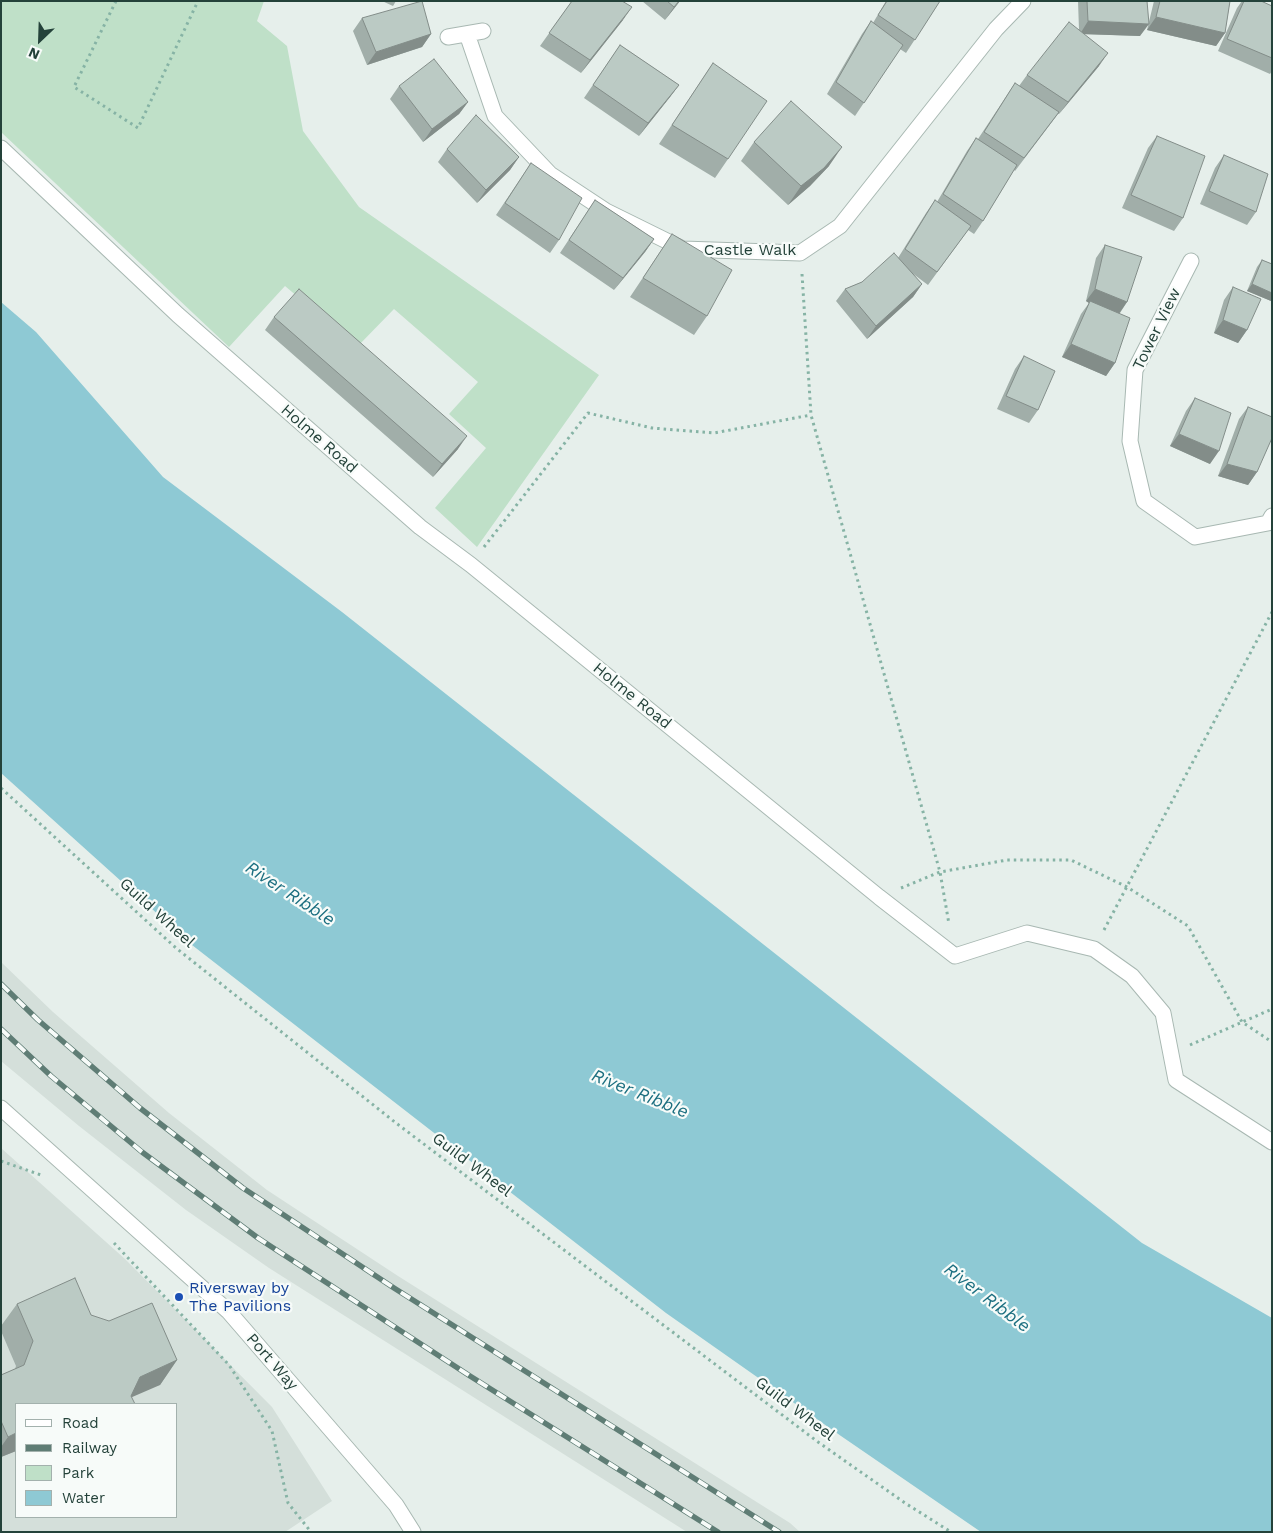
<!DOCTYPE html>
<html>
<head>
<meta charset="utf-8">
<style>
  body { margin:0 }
  #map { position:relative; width:1273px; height:1533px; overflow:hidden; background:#e6efeb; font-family:"Work Sans",sans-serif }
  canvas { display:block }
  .frame { position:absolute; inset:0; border:2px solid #24423a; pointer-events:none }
  .legend { position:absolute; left:15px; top:1403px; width:162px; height:115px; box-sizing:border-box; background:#f7fbf9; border:1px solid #a3b1ad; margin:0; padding:6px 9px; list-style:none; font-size:15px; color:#24423a }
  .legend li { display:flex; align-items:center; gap:10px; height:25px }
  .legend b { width:25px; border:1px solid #a3b1ad }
  .north { position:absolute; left:15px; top:15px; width:50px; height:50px; -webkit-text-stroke:4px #f7fbf9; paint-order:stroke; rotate:204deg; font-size:14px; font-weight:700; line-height:20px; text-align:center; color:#24423a }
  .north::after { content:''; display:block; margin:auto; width:18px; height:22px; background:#24423a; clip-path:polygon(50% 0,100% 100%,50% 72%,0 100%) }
</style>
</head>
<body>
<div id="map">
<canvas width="1273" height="1533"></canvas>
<div class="frame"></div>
<ul class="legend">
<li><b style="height:6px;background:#fff"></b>Road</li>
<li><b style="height:6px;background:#5f7d75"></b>Railway</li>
<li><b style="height:14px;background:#bfe0c8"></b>Park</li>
<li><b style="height:14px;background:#8ec9d4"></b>Water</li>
</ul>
<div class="north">N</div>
</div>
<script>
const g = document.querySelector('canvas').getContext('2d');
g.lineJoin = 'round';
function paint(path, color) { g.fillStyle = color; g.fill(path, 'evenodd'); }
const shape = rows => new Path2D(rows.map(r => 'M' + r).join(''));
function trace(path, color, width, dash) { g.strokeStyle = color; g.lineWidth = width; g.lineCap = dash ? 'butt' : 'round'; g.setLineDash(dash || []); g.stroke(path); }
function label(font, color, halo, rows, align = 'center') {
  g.font = font + ' "Work Sans",sans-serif'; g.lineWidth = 4.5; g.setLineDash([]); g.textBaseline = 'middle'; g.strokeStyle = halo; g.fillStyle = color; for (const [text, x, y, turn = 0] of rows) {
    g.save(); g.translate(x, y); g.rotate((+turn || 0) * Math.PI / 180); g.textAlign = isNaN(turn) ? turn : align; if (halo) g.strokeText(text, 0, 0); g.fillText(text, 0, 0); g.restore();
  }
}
const built = shape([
  [1,962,53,1012,169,1113,267,1190,398,1276,790,1523,800,1532,687,1532,269,1268,186,1210,79,1126,1,1061],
  [1,1148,125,1259,272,1407,332,1501,285,1532,1,1532],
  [16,1404,176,1404,176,1517,16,1517]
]);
const green = shape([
  [1,1,264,1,257,21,287,46,303,131,359,207,599,375,477,547,435,508,486,448,449,414,478,382,394,309,357,347,285,286,229,347,1,132]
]);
const water = shape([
  [1,302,36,332,163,477,342,612,1142,1243,1272,1318,1272,1532,981,1532,841,1436,666,1313,192,945,1,773]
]);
const path = shape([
  [116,1,74,87,138,128,198,1],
  [802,274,811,415,940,872,949,924],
  [484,547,588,413,652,428,714,433,811,415],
  [1,788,176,948,396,1123,818,1442,905,1503,951,1532],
  [901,888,940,872,1007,860,1071,860,1127,887,1188,926,1242,1022,1272,1042],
  [1104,930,1272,612],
  [1190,1045,1272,1009],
  [1,1161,41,1175],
  [114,1243,229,1365,272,1431,288,1503,311,1532]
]);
const minor = shape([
  [467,34,495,116,550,174,606,211,683,249,800,253,840,226,996,29,1023,1],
  [448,37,483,31],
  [1,148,178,315,420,527,471,565,879,897,955,956,1027,933,1094,949,1132,976,1163,1013,1176,1080,1272,1142],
  [1191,261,1135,370,1130,441,1144,501,1195,537,1268,523,1272,516]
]);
const tertiary = shape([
  [1,1108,229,1312,396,1505,413,1532]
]);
const rail = shape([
  [1,984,38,1020,140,1108,243,1188,394,1288,779,1532],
  [1,1029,51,1076,142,1152,258,1238,470,1376,718,1532]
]);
const wall = shape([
  [382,1,396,1,393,6],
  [572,1,623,20,581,73,540,46],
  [642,1,680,1,665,20],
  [886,1,940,1,906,53,900,49,855,116,827,94,862,34,871,21,873,23],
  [1078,1,1147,1,1140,36,1084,34,1099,66,1059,114,1058,114,1015,171,1014,170,983,221,974,234,968,230,928,285,912,273,922,284,913,297,867,339,836,301,845,289,862,282,898,258,926,213,935,200,937,202,967,151,976,138,978,139,1015,83,1019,86,1027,75,1079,30],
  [1154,1,1230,1,1225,33,1216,46,1147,30],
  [1242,1,1261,1,1272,6,1272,71,1270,74,1218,51,1237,8],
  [362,18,431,34,422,47,367,65,353,31],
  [620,45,679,85,670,97,639,136,584,98],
  [713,63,728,159,715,178,659,144],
  [399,86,468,102,459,114,423,142,390,99],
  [1157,136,1183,218,1174,231,1122,208,1148,148],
  [754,142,829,166,810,186,788,205,741,161],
  [447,149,519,157,510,170,477,203,438,162],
  [1224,155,1256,212,1247,225,1200,204,1215,168],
  [531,163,559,240,550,253,496,215],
  [595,200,654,239,645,252,614,290,560,253],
  [672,234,707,316,694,335,630,297],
  [1105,245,1127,302,1120,313,1115,363,1106,376,1062,357,1081,314,1089,303,1086,301,1096,258],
  [1262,260,1272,264,1272,300,1271,301,1247,291,1257,267],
  [1233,287,1247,330,1238,343,1214,333,1224,300],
  [274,317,458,449,433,477,265,330],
  [1024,356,1038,410,1029,423,997,409,1015,369],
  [1195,398,1210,464,1170,446,1186,411],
  [1248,407,1257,472,1248,485,1218,476,1239,419],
  [17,1304,91,1315,177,1360,160,1385,16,1404,16,1451,1,1457,1,1375,15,1369,16,1366,1,1331,1,1326]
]);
const shadedWall = shape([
  [679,1,680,1,665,20,674,7],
  [632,7,623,20,581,73,590,60],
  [1156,17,1225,33,1216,46,1147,30],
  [1088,21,1149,24,1140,36,1080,34],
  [431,34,422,47,367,65,376,52],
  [1108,53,1099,66,1059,114,1068,102],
  [679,85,670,97,639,136,648,123],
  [468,102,459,114,423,142,432,129],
  [842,147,829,166,810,186,788,205,801,186],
  [519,157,510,170,477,203,486,190],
  [654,239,645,252,614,290,623,278],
  [922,284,913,297,867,339,876,326],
  [1252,284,1272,293,1271,301,1247,291],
  [1095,289,1127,302,1118,315,1090,301,1089,303,1086,301],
  [1223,320,1247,330,1238,343,1214,333],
  [1071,344,1115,363,1106,376,1062,357],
  [1179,434,1219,451,1210,464,1170,446],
  [467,436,458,449,433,477,442,464],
  [1227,464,1257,472,1248,485,1218,476],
  [177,1360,160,1385,123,1401,140,1377],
  [16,1433,16,1451,1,1457,1,1447,8,1437]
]);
const building = shape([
  [422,1,431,34,376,52,362,18,422,1],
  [572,1,622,1,632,7,590,60,549,33,572,1],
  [667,1,679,1,674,7,667,1],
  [887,1,940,1,915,40,878,15,887,1],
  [1087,1,1147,1,1149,24,1088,21,1087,1],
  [1160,1,1230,1,1225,33,1156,17,1160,1],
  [1244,1,1261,1,1272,6,1272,58,1227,39,1244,1],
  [871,21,903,45,864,103,836,82,871,21],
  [1069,22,1108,53,1068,102,1027,75,1069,22],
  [620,45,679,85,648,123,593,85,620,45],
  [434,59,468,102,432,129,399,86,434,59],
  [713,63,767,101,728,159,672,125,713,63],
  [1015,83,1059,112,1024,158,984,132,1015,83],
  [791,101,842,147,824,168,801,186,754,142,791,101],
  [476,115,519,157,486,190,447,149,476,115],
  [1157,136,1205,156,1183,218,1131,195,1157,136],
  [976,138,1017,165,983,221,943,194,976,138],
  [1224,155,1268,174,1256,212,1209,191,1224,155],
  [531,163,582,198,559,240,505,203,531,163],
  [595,200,654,239,623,278,569,240,595,200],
  [935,200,971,226,937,272,905,249,935,200],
  [672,234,732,270,707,316,643,278,672,234],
  [1105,245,1142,257,1127,302,1095,289,1105,245],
  [894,253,922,284,876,326,845,289,862,282,894,253],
  [1262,260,1272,264,1272,293,1252,284,1262,260],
  [1233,287,1261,299,1247,330,1223,320,1233,287],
  [299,289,467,436,442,464,274,317,299,289],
  [1090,301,1130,318,1115,363,1071,344,1090,301],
  [1024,356,1055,371,1038,410,1006,396,1024,356],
  [1195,398,1231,413,1219,451,1179,434,1195,398],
  [1248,407,1272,417,1272,438,1257,472,1227,464,1248,407],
  [75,1278,91,1315,109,1321,152,1303,177,1360,140,1377,131,1396,135,1404,16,1404,16,1433,8,1437,1,1421,1,1375,24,1365,33,1341,17,1304,75,1278]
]);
const markers = [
  [179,1297,5,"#1a4fb4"]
];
const streetNames = [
  ["Castle Walk",750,250],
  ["Tower View",1157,329,-64],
  ["Holme Road",319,439,41],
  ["Holme Road",632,696,39],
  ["Guild Wheel",157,913,42],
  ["Guild Wheel",472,1165,37],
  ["Port Way",272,1362,49],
  ["Guild Wheel",795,1409,37]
];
const transitNames = [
  ["Riversway by",189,1288],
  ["The Pavilions",189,1306]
];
const waterNames = [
  ["River Ribble",290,894,33],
  ["River Ribble",640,1094,22],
  ["River Ribble",987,1298,37]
];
paint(built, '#d4dfda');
paint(green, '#bfe0c8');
paint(water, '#8ec9d4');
trace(minor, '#a8b8b2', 17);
trace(tertiary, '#a8b8b2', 17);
trace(path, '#86b3a5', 3, [2.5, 4]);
trace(minor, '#fff', 15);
trace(tertiary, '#fff', 15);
trace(rail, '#5f7d75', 5.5);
trace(rail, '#f7fbf9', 4, [11]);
paint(wall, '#a1aea9');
paint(shadedWall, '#838d89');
paint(building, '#bbcac4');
trace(building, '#838d89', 1);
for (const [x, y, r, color] of markers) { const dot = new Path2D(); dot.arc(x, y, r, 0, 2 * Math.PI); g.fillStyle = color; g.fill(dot); trace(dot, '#f7fbf9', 2); }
label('16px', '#24423a', '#f7fbf9', streetNames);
label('16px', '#164399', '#f7fbf9', transitNames, 'left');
label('italic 18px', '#1c6f80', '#f7fbf9', waterNames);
</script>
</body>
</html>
